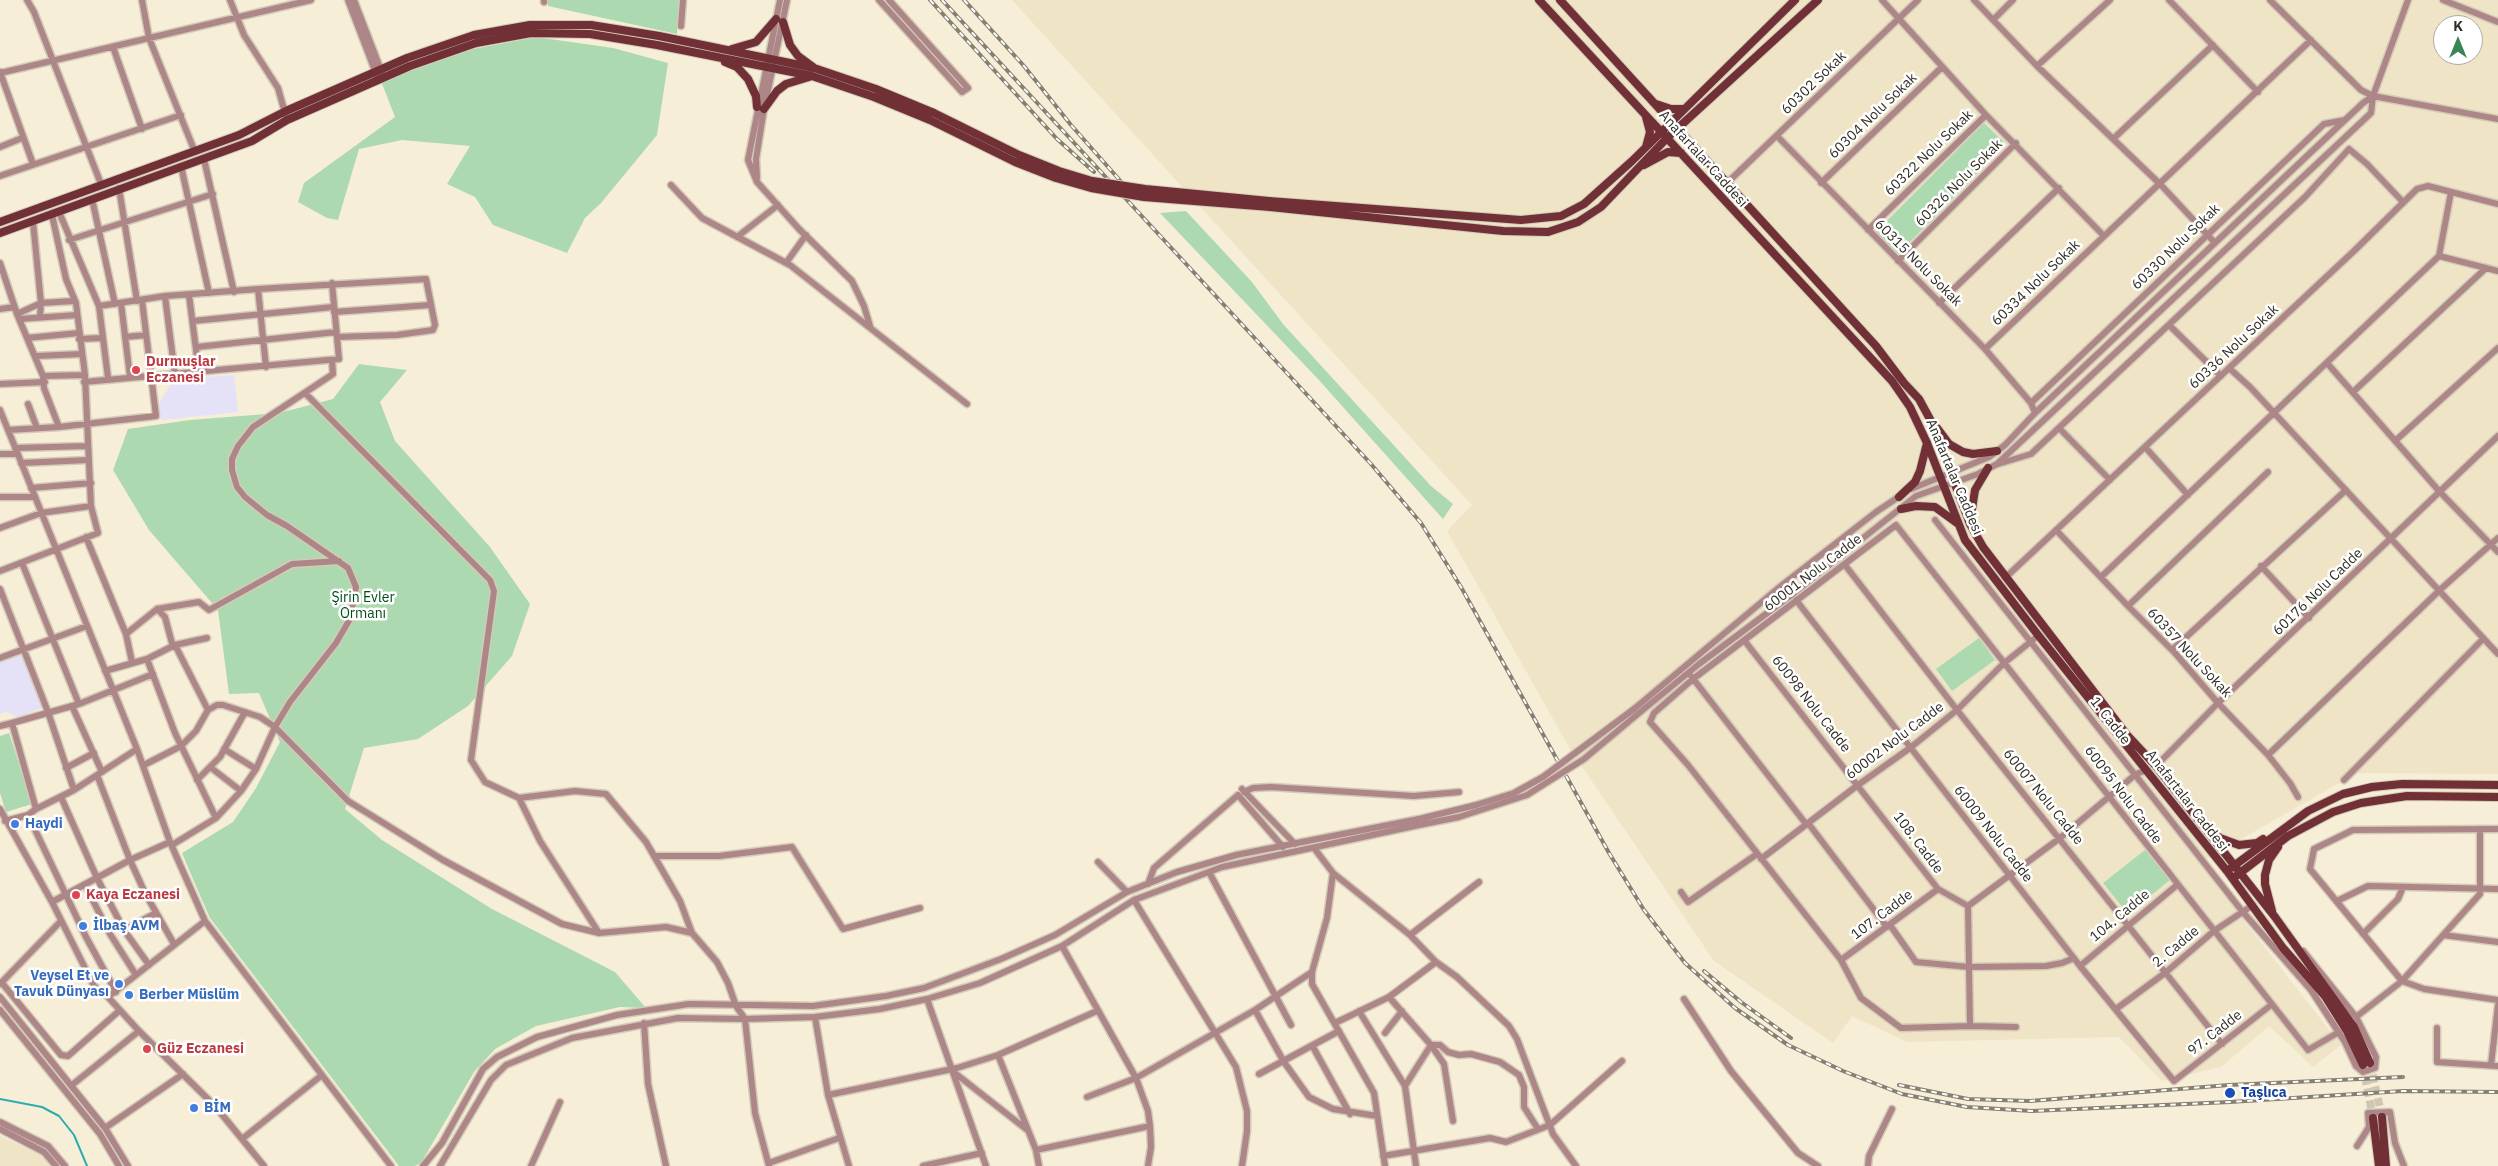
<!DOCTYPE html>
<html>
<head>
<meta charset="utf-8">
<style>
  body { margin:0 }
  #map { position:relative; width:2498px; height:1166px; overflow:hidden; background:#f7eed8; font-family:"IBM Plex Sans",sans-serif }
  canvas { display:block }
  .north { position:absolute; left:2433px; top:15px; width:50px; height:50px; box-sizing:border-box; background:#fff; border:1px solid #acaba7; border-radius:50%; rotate:0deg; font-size:14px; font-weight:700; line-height:20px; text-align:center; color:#302d24 }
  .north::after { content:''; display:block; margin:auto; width:18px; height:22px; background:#388656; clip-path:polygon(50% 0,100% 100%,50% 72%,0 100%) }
</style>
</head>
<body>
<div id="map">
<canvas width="2498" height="1166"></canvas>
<div class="north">K</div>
</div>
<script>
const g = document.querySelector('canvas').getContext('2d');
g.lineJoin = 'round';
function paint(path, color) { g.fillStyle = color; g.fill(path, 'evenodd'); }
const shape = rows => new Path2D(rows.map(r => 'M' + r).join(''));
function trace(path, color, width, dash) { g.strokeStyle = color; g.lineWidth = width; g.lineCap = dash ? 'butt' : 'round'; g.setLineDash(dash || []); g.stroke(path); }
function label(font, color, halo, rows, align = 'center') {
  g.font = font + ' "IBM Plex Sans",sans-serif'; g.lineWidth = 5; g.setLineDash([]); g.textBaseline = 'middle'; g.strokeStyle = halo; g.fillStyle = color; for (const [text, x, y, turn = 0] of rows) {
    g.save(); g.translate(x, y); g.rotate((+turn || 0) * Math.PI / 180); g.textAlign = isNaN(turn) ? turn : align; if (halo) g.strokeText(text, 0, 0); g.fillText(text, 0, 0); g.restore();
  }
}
const built = shape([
  [1012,0,2498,0,2498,774,2357,773,2199,863,2341,1045,2313,1067,2269,1026,2221,1067,2162,1081,2119,1037,1907,1042,1852,1016,1833,1043,1714,961,1570,749,1447,531,1472,505],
  [2443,25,2473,25,2473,55,2443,55],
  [0,1136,38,1154,52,1166,0,1166]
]);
const education = shape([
  [234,375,238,412,161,420,159,403,174,379],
  [23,653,44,707,18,718,7,712,0,714,0,661]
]);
const green = shape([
  [548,0,679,0,677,34,548,6],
  [536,37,613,48,668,63,657,135,601,203,585,218,567,253,493,225,475,197,447,184,470,146,402,140,359,149,338,220,327,218,298,202,304,183,395,117,381,81,473,49],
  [1984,123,2006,144,1896,256,1874,234],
  [1186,211,1252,282,1283,324,1431,486,1453,504,1443,519,1318,379,1160,213],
  [359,364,407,370,380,402,395,441,490,547,530,604,512,656,468,706,418,739,364,748,345,809,382,840,492,909,615,972,646,1008,620,1007,536,1026,495,1049,474,1072,421,1163,415,1166,399,1166,210,918,198,891,182,853,233,822,256,788,280,742,259,693,229,694,218,610,149,530,113,470,128,429,190,420,279,413,333,399],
  [1979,638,1995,660,1952,691,1936,669],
  [9,733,32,804,6,812,0,793,0,736],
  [2145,850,2170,880,2128,914,2103,883]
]);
const stream = shape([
  [0,1099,42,1107,59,1116,74,1135,87,1166]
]);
const majorTunnel = shape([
  [2370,1063,2382,1117],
  [2363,1065,2373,1118]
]);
const minor = shape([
  [27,0,34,12,101,184],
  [142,0,149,38,195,152],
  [230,0,244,35,278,88,287,120],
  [348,0,377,76],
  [354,0,384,78],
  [544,0,544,2],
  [780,0,748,160,757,182,799,229,852,281,864,306,870,326],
  [879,0,962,92,968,88,889,0],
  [1882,0,1986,115,2104,236],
  [1974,0,2037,66,2161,185,2215,243],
  [2169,0,2258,92],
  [2270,0,2361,90,2373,96,2498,119],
  [2443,0,2498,22],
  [1993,20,2013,0],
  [681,26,683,0],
  [113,47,142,129],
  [2037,66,2110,0],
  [0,72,33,164],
  [0,73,311,0],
  [1777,136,1985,349,2031,403,2035,413],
  [2113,139,2213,45],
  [0,147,22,138],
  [204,159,234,292],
  [181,166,209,293],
  [0,176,181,115],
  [757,178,756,159,764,109,787,0],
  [1727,183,1918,0],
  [1821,183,1942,67],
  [671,185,702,218,790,265,967,404],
  [119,188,137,301],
  [92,199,115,304],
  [59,212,99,306,108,378],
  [33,222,41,303,40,316],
  [1868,230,1986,115],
  [737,237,778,205],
  [69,240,213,194],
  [2439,256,2498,271],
  [1898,261,2016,143],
  [0,263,17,314,43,376,44,388,59,427],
  [786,263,806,235],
  [258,289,266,367],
  [189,295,199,373],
  [165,296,175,375],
  [121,303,130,377],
  [1939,303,2059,188],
  [99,306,165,296,258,289,426,279,435,325,433,330,397,335,337,337],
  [0,309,14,307],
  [334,312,430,305],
  [17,314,41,303,74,301],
  [19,319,77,315],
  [193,321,333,307],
  [2169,325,2221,376],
  [125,337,146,335],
  [27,338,79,333],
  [79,339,102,338],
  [197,347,336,332],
  [1985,349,2311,40],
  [36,356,82,354],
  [2327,363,2439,491,2498,552],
  [2229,368,2250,387,2498,654],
  [43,376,85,375],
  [84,382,339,359,332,283],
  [0,384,45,382],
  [2353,392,2486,268],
  [305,393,490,580,494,591,471,760,485,782,519,798,540,841,599,933],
  [2031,403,2324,124,2345,120],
  [28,404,37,428],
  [0,410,137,749,170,842,205,921,391,1166],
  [2059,428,2110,480],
  [8,430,59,427,156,416,142,300],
  [2395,441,2498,348],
  [2145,447,2188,495],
  [15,448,87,446],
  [0,454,18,454],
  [21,463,88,460],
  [1998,464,2031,454,2305,197,2349,149,2367,164,2403,202],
  [31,488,91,483],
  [1911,489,1989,457,2005,445,2035,413,2363,103,2373,96],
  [0,497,35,497],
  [1935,520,2242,911,2311,990,2345,1042,2356,1066,2363,1072,2375,1068,2376,1057,2356,1017,2303,951],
  [0,528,41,513,91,506],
  [2056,530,2128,606,2175,653,2218,703,2268,755,2290,783,2298,797],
  [86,537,126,634],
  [22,563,79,704],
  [1845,565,1957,710,2222,1044],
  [2261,566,2309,618],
  [0,571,98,533,91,506,85,375,76,303,66,279,52,215],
  [2101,577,2439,256,2451,192],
  [2005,578,2355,250,2417,189,2428,186,2498,204],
  [0,589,48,712,74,790],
  [1796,600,2080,966,2174,1081,2271,1005],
  [2128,606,2268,472],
  [157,609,199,602,209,610,292,564,339,561],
  [1744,640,1938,889,1968,906,1970,1026],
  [2172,650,2346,490],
  [0,658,87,626],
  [147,659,175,645,207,638],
  [132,662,126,634,157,609,165,617,173,647],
  [105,671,147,659,175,733,216,818,172,845],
  [1691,676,1806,824],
  [72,706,102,772],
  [1634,709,1782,585,1876,512,1903,494],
  [208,710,217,705,223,705,260,717,275,727,348,801,443,860,562,924,599,933,666,927,692,933,717,962,728,983,736,1006,745,1019,755,1113,769,1166],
  [1639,713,1699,664,1794,593,1916,496,1978,474,1997,464,2371,113,2373,96,2408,0],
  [12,723,79,704,153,674],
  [0,726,12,723,36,809,28,815,5,821],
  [224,749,256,769],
  [2268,755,2442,588,2498,538],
  [144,765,181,746,196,731,208,710,175,645],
  [2156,766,2218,703,2498,436],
  [210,767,241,791],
  [66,768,94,753],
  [97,775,130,860,145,893,174,944],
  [197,780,220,757,245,712],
  [2344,780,2483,639],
  [1242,789,1295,844],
  [1244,792,1253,788,1271,787,1414,796,1459,792],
  [61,797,97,878,124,930,149,965],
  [519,798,575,791,606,794,646,842,680,901,692,933],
  [0,809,52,902,94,986,108,997,139,1031,215,1106,264,1166],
  [36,809,74,790,137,749],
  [28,815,86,937,116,992],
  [216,818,241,791,256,769,275,727,290,702,336,643,350,619,356,587,348,568,287,526,267,515,245,497,237,487,232,470,232,459,238,446,253,427,333,374,332,360],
  [1808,823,1887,927],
  [2498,829,2353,830,2314,849,2310,869,2402,981,2424,989,2498,1000],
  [1314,848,1333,873,1410,935,1436,962,1457,977,1509,1026,1517,1039,1553,1134,1576,1166],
  [654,856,719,856,792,847,843,929,920,908],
  [1761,859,1858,785,1910,748,1957,710,2003,664,2034,639],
  [1098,862,1127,892],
  [1209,872,1291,1025],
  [1333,873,1327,918,1312,972,1312,984,1374,1093,1385,1166],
  [1148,884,1154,868,1238,795,1283,847],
  [85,885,110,934,136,975],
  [1681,892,1688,902,1757,854],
  [1134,900,1236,1067,1247,1111,1247,1131,1242,1166],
  [2337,901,2368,886,2498,889],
  [52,902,130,860,170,842],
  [1968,906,2060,838,2136,774,2147,770],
  [1890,925,1916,962,1969,967,2046,966,2062,963,2074,958],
  [124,930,156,913],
  [2363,934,2398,899,2403,887],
  [1410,935,1479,882],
  [2443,935,2498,942],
  [1062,946,1136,1078,1148,1111,1150,1126,1151,1147,1148,1166],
  [1841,960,1938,889],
  [2080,966,2177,885],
  [2,983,61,1055,68,1056,119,1011],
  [0,984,61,921],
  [0,997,105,1128,128,1166],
  [108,997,205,921],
  [1389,997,1431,1045,1444,1064,1453,1121],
  [927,999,986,1166],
  [1684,999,1731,1071,1798,1153,1818,1166],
  [2116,1009,2165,973,2214,931,2253,905],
  [0,1010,100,1134,119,1166],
  [1255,1010,1284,1062,1309,1097,1333,1109,1377,1116],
  [1359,1011,1405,1086,1416,1166],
  [815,1017,828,1095,849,1166],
  [2356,1017,2402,981,2480,894,2480,829],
  [644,1023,648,1084,666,1166],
  [1335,1023,1389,997,1436,962],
  [2016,1027,1970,1026,1901,1028,1861,998,1841,960,1688,765,1650,722,1654,713,1693,679,1896,525,2308,1050,2339,1032],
  [2437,1028,2437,1062,2498,1066],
  [1385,1033,1402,1011],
  [1313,1047,1350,1114],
  [998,1055,1036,1150,1039,1166],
  [2491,1065,2498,1005],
  [951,1070,1026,1129],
  [1259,1074,1339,1031],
  [72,1085,139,1031],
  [1405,1086,1431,1045,1440,1045,1448,1052,1459,1055,1471,1054,1500,1062,1519,1075,1524,1087,1524,1107,1538,1129],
  [828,1095,957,1068,998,1055,1097,1011],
  [1087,1097,1136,1078,1255,1010,1312,972],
  [0,1122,48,1146,65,1166],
  [105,1128,183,1074],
  [0,1129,44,1152,56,1166],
  [242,1139,322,1075],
  [2357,1146,2369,1127,2368,1113,2390,1112,2395,1143,2404,1166],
  [1036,1150,1150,1126],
  [1383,1156,1490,1138,1506,1142,1550,1125,1622,1061],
  [769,1163,839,1138],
  [423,1166,442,1143,483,1069,497,1057,537,1037,617,1015,689,1004,813,1006,886,996,924,988,1001,959,1055,935,1127,892,1177,872,1236,855,1419,819],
  [440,1166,491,1080,506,1065,572,1038,678,1018,745,1019,815,1017,880,1009,927,999,980,983,1062,946,1134,900,1222,867,1419,825],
  [531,1166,560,1102],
  [923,1166,982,1153],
  [1868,1166,1869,1156,1892,1109]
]);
const major = shape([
  [1539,0,1892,381,1910,407,1927,443,1965,540,2038,635,2227,871,2283,948,2325,996,2347,1031,2363,1065],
  [1560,0,1876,346,1904,383,1919,399,1931,421,1970,524,1983,547,2127,735,2156,766,2275,917,2354,1027,2370,1063],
  [783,22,790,45,798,56,813,67],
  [732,49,756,42,776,19],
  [725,62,737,67,748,79,756,96,757,107],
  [1656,104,1671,109,1683,109],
  [764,109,777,91,786,84,809,77],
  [1646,117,1650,132,1646,147],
  [1644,165,1668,152,1681,153],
  [1269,201,1521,220,1561,216,1584,204,1632,161,1795,0],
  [1270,207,1503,231,1548,232,1578,222,1601,207,1667,138,1818,0],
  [0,222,239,135,286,111,407,58,474,35,530,25,591,25,659,36,814,68,876,89,934,113],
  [0,233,252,141,287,120,410,66,476,43,531,33,590,34,657,45,812,76,874,97,930,120],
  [1937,428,1949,444,1963,452,1973,454,1997,451],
  [1899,497,1915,482,1920,471,1927,443],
  [1901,509,1916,506,1935,507,1957,523],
  [1970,522,1975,490,1988,468],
  [2208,829,2220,838,2239,845,2257,843,2263,839],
  [2231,868,2308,811,2343,794,2372,787,2402,784,2498,785],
  [2236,876,2288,836,2333,812,2361,803,2407,796,2498,797],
  [2272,911,2265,884,2265,875,2269,860,2278,847],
  [2382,1117,2386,1166],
  [2373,1118,2379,1166]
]);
const rail = shape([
  [930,0,1057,139,1094,172],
  [942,0,1371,464,1421,523,1461,587,1609,853,1644,910,1685,963,1735,1008,1788,1045,1843,1071,1902,1094,1967,1107,2032,1111,2230,1102,2403,1091,2498,1092],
  [964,0,1024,66,1071,125,1124,185],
  [1704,971,1741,1002,1791,1038],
  [1899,1085,1968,1099,2030,1101,2229,1085,2403,1077]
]);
const minorBridge = shape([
  [1419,819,1476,805,1514,793,1543,777,1634,709],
  [1419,825,1459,817,1527,795,1584,759,1639,713]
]);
const majorBridge = shape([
  [934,113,1019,155,1059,171,1092,181,1145,189,1269,201],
  [930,120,1015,162,1056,178,1091,188,1144,197,1270,207]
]);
const markers = [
  [136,370,5,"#e0444e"],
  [15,824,5,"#3f7fe0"],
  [76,895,5,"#e0444e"],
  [83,926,5,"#3f7fe0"],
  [119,984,5,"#3f7fe0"],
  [129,995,5,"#3f7fe0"],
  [147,1049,5,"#e0444e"],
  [2230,1093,6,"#1a4fb4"],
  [194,1108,5,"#3f7fe0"]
];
const streetNames = [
  ["60302 Sokak",1814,83,-44],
  ["60304 Nolu Sokak",1873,116,-44],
  ["60322 Nolu Sokak",1929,153,-44],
  ["Anafartalar Caddesi",1703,159,48],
  ["60326 Nolu Sokak",1959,183,-45],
  ["60330 Nolu Sokak",2176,247,-44],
  ["60315 Nolu Sokak",1918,263,45],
  ["60334 Nolu Sokak",2036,283,-44],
  ["60336 Nolu Sokak",2234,347,-43],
  ["Anafartalar Caddesi",1954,477,67],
  ["60001 Nolu Cadde",1813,573,-37],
  ["60176 Nolu Cadde",2318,592,-44],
  ["60357 Nolu Sokak",2189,653,47],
  ["60098 Nolu Cadde",1811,704,52],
  ["1. Cadde",2110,721,52],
  ["60002 Nolu Cadde",1895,741,-37],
  ["60095 Nolu Cadde",2123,795,53],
  ["60007 Nolu Cadde",2043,797,51],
  ["Anafartalar Caddesi",2187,801,52],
  ["60009 Nolu Cadde",1993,834,52],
  ["108. Cadde",1918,843,53],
  ["107. Cadde",1882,915,-37],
  ["104. Cadde",2120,916,-40],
  ["2. Cadde",2176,947,-40],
  ["97. Cadde",2215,1033,-38]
];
const healthNames = [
  ["Durmuşlar",146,362],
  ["Eczanesi",146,378],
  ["Kaya Eczanesi",86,895],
  ["Güz Eczanesi",157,1049]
];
const parkNames = [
  ["Şirin Evler",363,598],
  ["Ormanı",363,614]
];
const shopNames = [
  ["Haydi",25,824],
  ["İlbaş AVM",93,926],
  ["Veysel Et ve",109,976,"right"],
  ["Tavuk Dünyası",109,992,"right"],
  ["Berber Müslüm",139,995],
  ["BİM",204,1108]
];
const transitNames = [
  ["Taşlıca",2241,1093]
];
paint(built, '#efe4c6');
paint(education, '#e5e2f8');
paint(green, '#add9b0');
trace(stream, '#2cacad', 2);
trace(majorTunnel, '#cfc7b4', 8, [8, 4]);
trace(minor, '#d3cbb8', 9);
trace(major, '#d3cbb8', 10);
trace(minor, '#ad8687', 6);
trace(major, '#703036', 8);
trace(rail, '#868071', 4);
trace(rail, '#fff', 2, [5.5]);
trace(minorBridge, '#d3cbb8', 9, []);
trace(majorBridge, '#d3cbb8', 10, []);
trace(minorBridge, '#ad8687', 6);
trace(majorBridge, '#703036', 8);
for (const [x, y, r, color] of markers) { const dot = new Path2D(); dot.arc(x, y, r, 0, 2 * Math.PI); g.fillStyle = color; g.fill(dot); trace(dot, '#fff', 2); }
label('14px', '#302d24', '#fff', streetNames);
label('bold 14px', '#be3a42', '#fff', healthNames, 'left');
label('14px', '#014d17', '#fff', parkNames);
label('bold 14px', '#366cbe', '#fff', shopNames, 'left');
label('bold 14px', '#164399', '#fff', transitNames, 'left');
</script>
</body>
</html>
